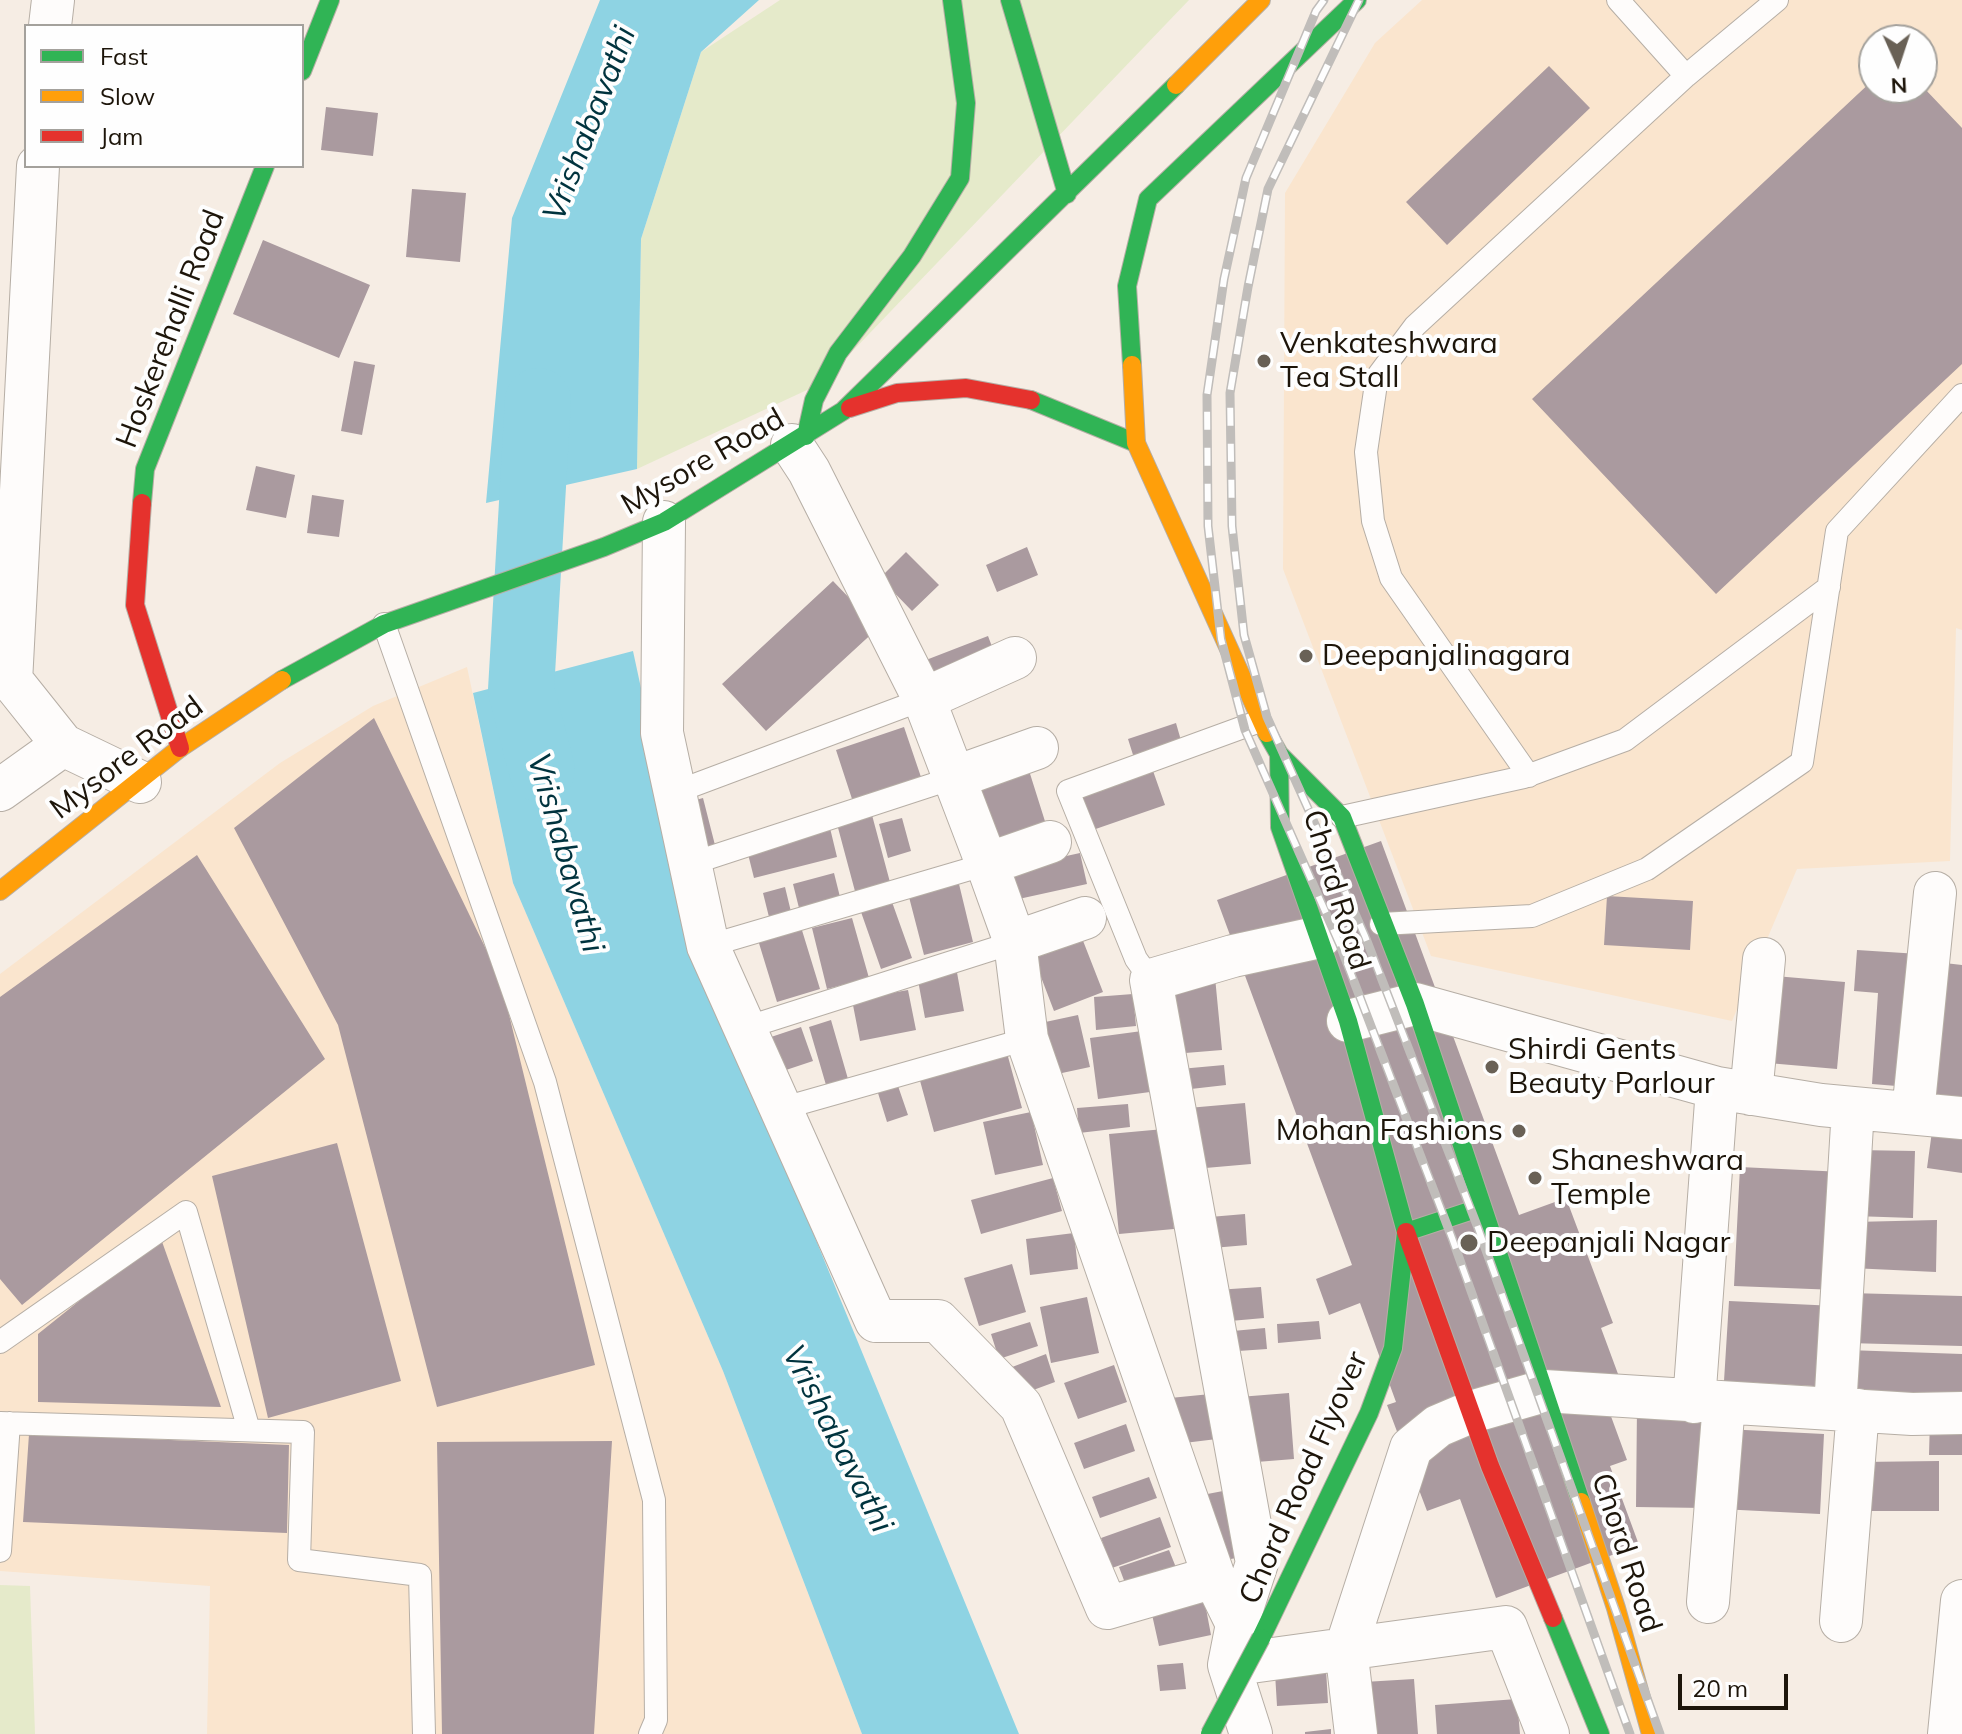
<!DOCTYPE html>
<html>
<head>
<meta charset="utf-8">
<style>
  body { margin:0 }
  #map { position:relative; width:1962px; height:1734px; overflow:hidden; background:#f6ede4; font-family:Mulish,sans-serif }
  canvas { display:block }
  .legend { position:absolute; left:24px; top:24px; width:280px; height:144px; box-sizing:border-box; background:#fefefe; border:2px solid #a4a19c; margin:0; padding:10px 14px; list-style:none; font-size:24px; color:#1d150a }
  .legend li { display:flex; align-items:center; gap:16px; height:40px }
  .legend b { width:40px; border:2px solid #a4a19c }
  .north { position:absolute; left:1858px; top:24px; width:80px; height:80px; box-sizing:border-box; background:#fefefe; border:2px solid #a4a19c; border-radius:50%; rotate:177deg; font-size:22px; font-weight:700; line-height:32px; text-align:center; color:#1d150a }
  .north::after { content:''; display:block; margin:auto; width:28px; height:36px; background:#696156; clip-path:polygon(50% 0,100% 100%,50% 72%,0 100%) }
  .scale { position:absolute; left:1678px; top:1674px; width:110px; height:36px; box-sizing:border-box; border:4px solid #1d150a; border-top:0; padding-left:10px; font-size:24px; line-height:28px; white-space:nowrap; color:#1d150a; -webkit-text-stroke:6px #fefefe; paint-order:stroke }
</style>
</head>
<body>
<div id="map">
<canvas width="1962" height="1734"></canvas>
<ul class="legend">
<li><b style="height:10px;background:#30b455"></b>Fast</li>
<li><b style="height:10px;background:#ff9f0a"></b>Slow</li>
<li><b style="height:10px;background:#e5322d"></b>Jam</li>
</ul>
<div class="north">N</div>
<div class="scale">20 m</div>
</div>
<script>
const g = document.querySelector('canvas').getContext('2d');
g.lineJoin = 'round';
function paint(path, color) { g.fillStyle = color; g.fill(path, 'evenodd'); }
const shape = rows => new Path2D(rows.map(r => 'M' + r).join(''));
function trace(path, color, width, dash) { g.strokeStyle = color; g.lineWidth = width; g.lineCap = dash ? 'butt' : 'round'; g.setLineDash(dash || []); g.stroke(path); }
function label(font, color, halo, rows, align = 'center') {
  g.font = font + ' Mulish,sans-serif'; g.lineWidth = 8; g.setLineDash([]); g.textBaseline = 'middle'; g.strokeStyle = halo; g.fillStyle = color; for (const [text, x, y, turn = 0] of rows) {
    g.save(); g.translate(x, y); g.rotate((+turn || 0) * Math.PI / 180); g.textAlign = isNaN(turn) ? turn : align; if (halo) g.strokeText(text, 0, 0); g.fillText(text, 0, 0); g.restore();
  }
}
const built = shape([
  [1422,0,1962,0,1962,630,1956,628,1950,861,1797,869,1732,1021,1431,956,1283,569,1285,193,1375,43],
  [1874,40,1922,40,1922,88,1874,88],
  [467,667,513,883,723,1371,862,1734,207,1734,210,1586,0,1571,0,974,280,763,373,706]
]);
const green = shape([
  [780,0,1189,0,822,383,637,469,641,239,701,52],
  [0,1585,30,1586,35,1734,0,1734]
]);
const water = shape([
  [600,0,759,0,701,52,641,239,637,469,486,503,512,218],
  [633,651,698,953,1019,1734,862,1734,723,1371,513,883,473,693]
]);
const river = shape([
  [538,401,521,690,542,770]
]);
const building = shape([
  [1549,66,1590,108,1447,245,1406,202],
  [1874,79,1874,88,1924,88,1962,128,1962,364,1716,594,1532,399],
  [326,107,378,113,373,156,321,150],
  [412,189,466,193,460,262,406,257],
  [263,240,370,285,339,358,233,314],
  [354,361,375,365,362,435,341,431],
  [256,466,295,475,286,518,246,510],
  [312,495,344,500,339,537,307,533],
  [1027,547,1038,575,997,592,986,565],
  [906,552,939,585,912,611,880,578],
  [833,581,878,628,766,731,722,684],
  [988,636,999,665,937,688,926,660],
  [374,718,500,978,595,1365,437,1407,338,1025,234,828],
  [1176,723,1182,744,1134,758,1128,739],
  [904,727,922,780,853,802,836,750],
  [1026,761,1049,834,988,854,964,781],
  [1152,768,1165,805,1087,832,1075,794],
  [703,798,716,849,694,854,681,804],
  [872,815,891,886,856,895,837,824],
  [902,818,911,851,888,858,879,824],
  [830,828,837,857,754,878,747,850],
  [1381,841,1519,1215,1566,1198,1613,1323,1601,1328,1621,1382,1601,1389,1627,1460,1610,1466,1639,1545,1496,1598,1460,1499,1427,1511,1387,1405,1396,1402,1360,1303,1329,1315,1316,1279,1352,1265,1217,900],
  [1080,853,1087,884,1005,902,998,871],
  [197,855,325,1059,22,1305,0,1279,0,997],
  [834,873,840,897,799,908,793,884],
  [959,884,973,942,924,955,909,897],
  [785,887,792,916,770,921,763,893],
  [1607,896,1693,901,1690,950,1604,945],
  [892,902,912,958,881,969,861,912],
  [852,918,869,978,827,989,812,928],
  [801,927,820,989,777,1002,758,940],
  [1080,933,1103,992,1054,1011,1031,951],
  [1857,950,1919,954,1909,1087,1872,1084,1878,993,1854,991],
  [1936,962,1962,965,1962,1110,1923,1107],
  [956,967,964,1011,925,1018,917,975],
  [1775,976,1845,982,1837,1069,1768,1063],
  [1215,977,1222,1050,1173,1054,1167,981],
  [908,990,916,1030,860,1041,852,1000],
  [1133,994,1136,1026,1096,1030,1094,997],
  [1078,1015,1090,1067,1048,1076,1036,1024],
  [831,1020,848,1079,826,1085,809,1027],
  [801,1027,813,1061,771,1075,759,1041],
  [1142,1031,1150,1092,1098,1099,1090,1038],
  [1007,1053,1022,1108,934,1132,919,1077],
  [1224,1065,1226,1085,1182,1090,1180,1069],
  [898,1086,908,1115,887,1122,878,1093],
  [1245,1103,1251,1164,1194,1169,1188,1108],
  [1128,1104,1130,1127,1079,1133,1077,1108],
  [1031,1112,1043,1165,995,1175,983,1122],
  [1933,1124,1962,1128,1962,1173,1927,1168],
  [1164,1129,1174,1229,1119,1234,1109,1134],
  [337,1143,401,1381,268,1418,212,1176],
  [1857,1150,1915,1151,1913,1218,1854,1216],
  [1740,1167,1843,1172,1837,1290,1734,1286],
  [1053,1178,1062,1211,981,1234,971,1200],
  [1245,1214,1247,1245,1201,1249,1198,1218],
  [1937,1220,1936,1272,1851,1268,1854,1222],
  [1074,1233,1078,1269,1030,1275,1026,1239],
  [160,1236,221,1407,38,1402,38,1334],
  [1012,1264,1026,1312,979,1326,964,1278],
  [1261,1287,1264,1318,1219,1322,1216,1290],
  [1849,1293,1962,1296,1962,1346,1847,1343],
  [1087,1297,1099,1353,1051,1363,1040,1307],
  [1729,1301,1836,1306,1831,1387,1724,1381],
  [1319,1321,1321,1339,1278,1343,1277,1324],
  [1030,1322,1038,1346,999,1359,991,1334],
  [1265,1328,1267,1349,1224,1352,1222,1332],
  [1847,1350,1962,1354,1962,1403,1845,1400],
  [1046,1354,1055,1382,1017,1396,1007,1369],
  [1114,1365,1127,1402,1078,1419,1064,1383],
  [1221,1393,1225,1438,1176,1444,1170,1398],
  [1289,1393,1294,1459,1244,1463,1239,1397],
  [1637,1407,1716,1408,1705,1508,1636,1507],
  [1930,1419,1962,1419,1962,1455,1929,1455],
  [1126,1424,1135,1451,1084,1469,1074,1443],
  [1725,1429,1824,1434,1820,1514,1720,1509],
  [29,1434,289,1445,287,1533,23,1522],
  [612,1441,594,1734,442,1734,437,1442],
  [1939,1461,1939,1511,1861,1511,1861,1462],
  [1149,1477,1157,1498,1100,1518,1092,1497],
  [1223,1491,1236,1558,1210,1563,1197,1496],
  [1160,1517,1171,1547,1112,1568,1101,1538],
  [1169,1550,1181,1580,1131,1599,1119,1567],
  [1204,1598,1211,1635,1159,1646,1151,1610],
  [1183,1663,1186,1689,1160,1691,1157,1665],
  [1326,1669,1328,1703,1277,1706,1275,1673],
  [1414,1679,1418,1734,1368,1734,1364,1682],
  [1517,1699,1520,1734,1437,1734,1435,1705],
  [1331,1729,1331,1734,1305,1734,1305,1732]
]);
const lane = shape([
  [1618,0,1686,76],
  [384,624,545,1082,654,1500,656,1720,650,1734],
  [1529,776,1391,578,1373,521,1366,452,1377,377,1415,326,1686,76,1777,0],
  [673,793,924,699],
  [1342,817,1524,777,1625,740,1829,587],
  [690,864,953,778],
  [1381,924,1532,916,1647,869,1802,762,1837,531,1962,395],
  [708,946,987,864],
  [1151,980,1136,959,1068,791,1260,721],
  [745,1028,1015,942],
  [780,1109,1027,1039],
  [0,1342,186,1212,249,1430],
  [0,1423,303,1432,299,1560,420,1575,424,1734],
  [0,1551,9,1423]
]);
const street = shape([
  [50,26,53,0],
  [792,445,809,471,924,699,987,864,1015,942,1027,1039,1214,1577,1237,1624],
  [664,522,662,733,708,946,876,1321,938,1321,1021,1406,1107,1608,1214,1577],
  [0,666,63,745,140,782],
  [11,682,38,166],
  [924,699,1015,658],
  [953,778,1037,748],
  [0,790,63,745],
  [987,864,1050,842],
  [1015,942,1085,918],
  [1348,1021,1415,1004,1717,1088,1821,1105,1962,1118],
  [1751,1094,1764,959],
  [1913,1113,1935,893],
  [1694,1402,1717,1088],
  [1835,1409,1853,1108],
  [1708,1602,1724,1403],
  [1841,1621,1858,1410],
  [1229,1665,1506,1627,1548,1734],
  [1251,1734,1229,1665,1237,1624,1257,1563,1151,980,1233,956,1320,937],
  [1356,1734,1346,1648,1411,1448,1438,1426,1471,1412,1544,1391,1912,1414,1962,1413],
  [1949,1734,1962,1601]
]);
const fast = shape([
  [1010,0,1067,194],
  [302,71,330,0],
  [1132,365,1127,286,1148,199,1357,0],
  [1031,400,1136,443],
  [806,436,814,400,838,353,912,256,960,178,966,103,952,0],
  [142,503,145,469,265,166],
  [282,680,384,624,604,547,664,522,843,411,1176,85],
  [1279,754,1342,817,1415,1004,1581,1502],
  [1406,1232,1482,1207],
  [1553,1618,1600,1734],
  [1261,1638,1369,1413,1393,1348,1406,1232,1348,1021,1280,827,1279,754,1267,733]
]);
const slow = shape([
  [1176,85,1261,0],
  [1132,365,1136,443,1267,733],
  [0,891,180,748,282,680],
  [1581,1502,1616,1608,1651,1734]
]);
const jam = shape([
  [850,408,897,393,966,388,1031,400],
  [142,503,135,605,180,748],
  [1406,1232,1490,1466,1553,1618]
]);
const rail = shape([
  [1324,0,1316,11,1246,178,1224,279,1207,395,1208,526,1221,639,1245,730,1340,945,1452,1238,1630,1734],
  [1359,0,1268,189,1248,287,1230,393,1232,526,1244,635,1267,717,1365,936,1478,1228,1660,1734]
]);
const fastBridge = shape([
  [1210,1734,1261,1638]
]);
const markers = [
  [1264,361,8,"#696156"],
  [1306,656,8,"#696156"],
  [1492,1067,8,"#696156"],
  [1519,1131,8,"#696156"],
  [1535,1178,8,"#696156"],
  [1469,1243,10,"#696156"]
];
const streetNames = [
  ["Hoskerehalli Road",171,329,-69],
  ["Mysore Road",703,462,-30],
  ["Mysore Road",127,758,-37],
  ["Chord Road",1336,890,73],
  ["Chord Road Flyover",1304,1478,-66],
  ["Chord Road",1626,1553,72]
];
const poiNames = [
  ["Venkateshwara",1280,344],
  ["Tea Stall",1280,378],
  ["Deepanjalinagara",1322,656],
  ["Shirdi Gents",1508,1050],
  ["Beauty Parlour",1508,1084],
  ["Mohan Fashions",1503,1131,"right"],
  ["Shaneshwara",1551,1161],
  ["Temple",1551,1195],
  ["Deepanjali Nagar",1487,1243]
];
const waterNames = [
  ["Vrishabavathi",590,124,-69],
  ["Vrishabavathi",565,853,74],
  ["Vrishabavathi",837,1439,63]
];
paint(built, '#fae5ce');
paint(green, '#e5eaca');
paint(water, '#8ed3e3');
trace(river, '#8ed3e3', 66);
paint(building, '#aa9a9f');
trace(lane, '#b6aea5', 24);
trace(street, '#b6aea5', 44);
trace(fast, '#b6aea5', 20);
trace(slow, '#b6aea5', 20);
trace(jam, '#b6aea5', 20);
trace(lane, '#fefcfb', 22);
trace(street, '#fefcfb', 42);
trace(fast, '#30b455', 18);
trace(slow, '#ff9f0a', 18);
trace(jam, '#e5322d', 18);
trace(rail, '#c0bdba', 9);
trace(rail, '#fefefe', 6, [18]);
trace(fastBridge, '#b6aea5', 20, []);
trace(fastBridge, '#30b455', 18);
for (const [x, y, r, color] of markers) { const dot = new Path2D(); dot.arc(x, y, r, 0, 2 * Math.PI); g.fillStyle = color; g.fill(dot); trace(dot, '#fefefe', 3); }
label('30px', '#1d150a', '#fefefe', streetNames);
label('30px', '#1d150a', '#fefefe', poiNames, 'left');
label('italic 32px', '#00333e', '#fefefe', waterNames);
</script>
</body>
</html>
